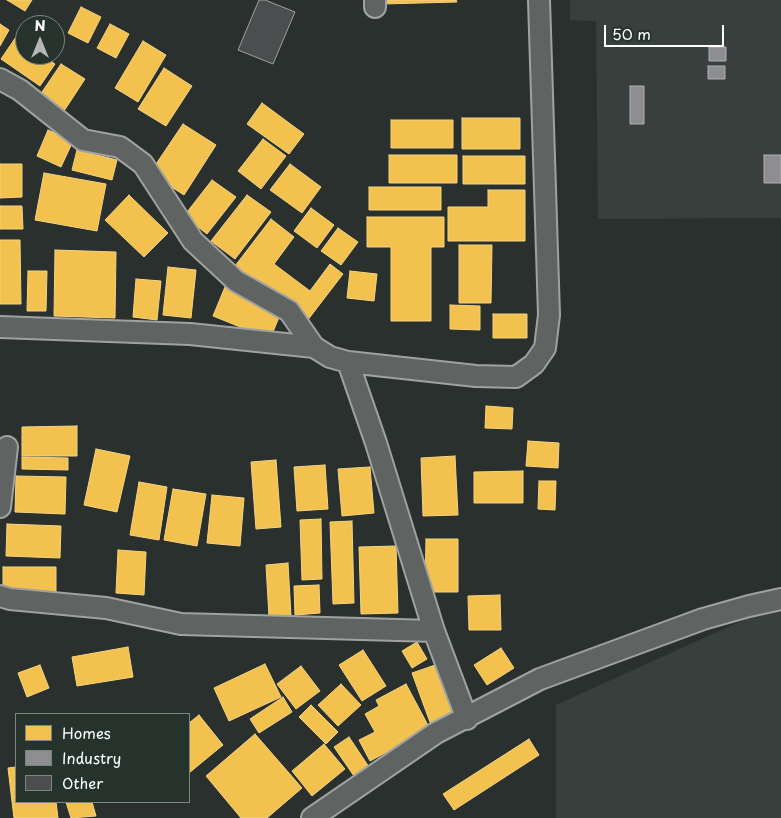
<!DOCTYPE html>
<html>
<head>
<meta charset="utf-8">
<style>
  body { margin:0 }
  #map { position:relative; width:781px; height:818px; overflow:hidden; background:#29302d; font-family:"Playpen Sans",sans-serif }
  canvas { display:block }
  .legend { position:absolute; left:15px; top:713px; width:175px; height:90px; box-sizing:border-box; background:#26332d; border:1px solid #7d8581; margin:0; padding:6px 9px; list-style:none; font-size:15px; color:#fff }
  .legend li { display:flex; align-items:center; gap:10px; height:25px }
  .legend b { width:25px; border:1px solid #7d8581 }
  .north { position:absolute; left:15px; top:15px; width:50px; height:50px; box-sizing:border-box; background:#26332d; border:1px solid #7d8581; border-radius:50%; rotate:0deg; font-size:14px; font-weight:700; line-height:20px; text-align:center; color:#fff }
  .north::after { content:''; display:block; margin:auto; width:18px; height:22px; background:#b4b7b6; clip-path:polygon(50% 0,100% 100%,50% 72%,0 100%) }
  .scale { position:absolute; left:604px; top:25px; width:120px; height:22px; box-sizing:border-box; border:2px solid #fff; border-top:0; padding-left:6px; font-size:15px; line-height:18px; white-space:nowrap; color:#fff; -webkit-text-stroke:4px #26332d; paint-order:stroke }
</style>
</head>
<body>
<div id="map">
<canvas width="781" height="818"></canvas>
<ul class="legend">
<li><b style="height:14px;background:#f2c14e"></b>Homes</li>
<li><b style="height:14px;background:#8d8d92"></b>Industry</li>
<li><b style="height:14px;background:#4b4d4e"></b>Other</li>
</ul>
<div class="north">N</div>
<div class="scale">50 m</div>
</div>
<script>
const g = document.querySelector('canvas').getContext('2d');
g.lineJoin = 'round';
function paint(path, color) { g.fillStyle = color; g.fill(path, 'evenodd'); }
const shape = rows => new Path2D(rows.map(r => 'M' + r).join(''));
function trace(path, color, width, dash) { g.strokeStyle = color; g.lineWidth = width; g.lineCap = dash ? 'butt' : 'round'; g.setLineDash(dash || []); g.stroke(path); }
const built = shape([
  [570,0,781,0,781,218,598,219,596,21,570,20],
  [781,603,781,818,556,818,556,705]
]);
const homes = shape([
  [7,0,32,0,25,11,7,0],
  [382,0,456,0,457,2,382,4,382,0],
  [81,7,101,17,88,43,68,33,81,7],
  [0,24,9,30,0,46,0,24],
  [110,24,129,34,116,58,97,48,110,24],
  [16,37,25,44,25,55,42,55,55,64,40,86,1,59,16,37],
  [143,41,166,55,138,102,115,88,143,41],
  [61,64,85,79,64,111,40,95,61,64],
  [164,68,192,86,166,126,138,109,164,68],
  [262,103,304,134,289,154,247,124,262,103],
  [462,118,520,118,520,149,462,149,462,118],
  [391,120,453,120,453,148,391,148,391,120],
  [183,124,216,145,184,195,150,173,183,124],
  [48,130,73,141,61,167,37,156,48,130],
  [263,139,286,156,261,189,238,171,263,139],
  [77,150,117,160,112,180,72,170,77,150],
  [389,155,457,155,457,183,389,183,389,155],
  [463,156,525,156,525,184,463,184,463,156],
  [0,164,22,164,22,197,0,198,0,164],
  [290,164,321,187,302,213,270,190,290,164],
  [44,173,106,184,97,231,35,220,44,173],
  [212,180,236,197,207,234,184,216,212,180],
  [369,187,441,187,441,210,369,210,369,187],
  [488,190,525,190,525,241,448,241,448,207,488,207,488,190],
  [129,195,168,233,144,257,105,220,129,195],
  [247,195,271,212,235,259,211,241,247,195],
  [0,206,22,206,23,229,0,229,0,206],
  [311,208,334,225,317,248,294,231,311,208],
  [367,217,444,217,444,247,431,247,431,321,391,321,391,247,367,247,367,217],
  [271,219,294,237,274,264,310,291,330,264,343,274,307,321,235,266,271,219],
  [338,228,358,242,341,265,321,251,338,228],
  [0,240,20,240,21,304,0,304,0,240],
  [459,245,492,245,491,303,459,303,459,245],
  [55,250,116,252,115,318,54,316,55,250],
  [168,267,196,270,191,318,163,315,168,267],
  [28,271,47,271,46,311,27,311,28,271],
  [350,271,377,274,374,301,347,298,350,271],
  [136,279,161,281,157,320,133,317,136,279],
  [225,287,282,310,270,339,213,316,225,287],
  [450,305,480,306,480,330,450,329,450,305],
  [493,314,527,314,527,338,493,338,493,314],
  [486,406,513,408,512,429,485,428,486,406],
  [77,426,77,456,22,456,22,427,77,426],
  [528,441,559,443,558,468,526,466,528,441],
  [96,449,130,456,117,512,84,505,96,449],
  [455,456,458,515,423,516,421,458,455,456],
  [22,457,68,458,68,470,22,469,22,457],
  [276,460,281,527,256,529,251,462,276,460],
  [325,465,328,509,297,511,294,467,325,465],
  [370,467,374,513,342,516,338,469,370,467],
  [523,471,523,503,474,503,474,472,523,471],
  [16,476,66,477,65,514,15,512,16,476],
  [539,481,556,481,555,510,538,509,539,481],
  [139,482,167,487,159,540,130,535,139,482],
  [173,489,206,494,197,546,164,540,173,489],
  [212,495,244,498,240,546,207,543,212,495],
  [321,519,322,579,302,580,300,520,321,519],
  [352,521,354,603,333,604,330,522,352,521],
  [7,524,61,526,60,558,6,556,7,524],
  [426,539,458,539,458,592,425,592,426,539],
  [396,546,398,613,361,614,359,547,396,546],
  [118,550,146,552,144,595,116,593,118,550],
  [288,563,291,616,269,617,266,565,288,563],
  [3,567,56,567,56,593,3,592,3,567],
  [319,585,320,613,295,615,294,586,319,585],
  [500,595,501,630,469,630,468,596,500,595],
  [417,642,427,659,412,668,402,651,417,642],
  [128,647,133,677,77,686,72,657,128,647],
  [501,648,514,668,487,685,474,665,501,648],
  [363,650,386,686,362,701,339,665,363,650],
  [441,663,460,713,431,725,412,673,441,663],
  [265,664,281,697,229,721,214,688,265,664],
  [40,665,49,688,27,697,18,673,40,665],
  [301,666,320,691,296,709,277,684,301,666],
  [341,684,361,705,338,726,318,705,341,684],
  [406,684,430,729,370,761,359,740,375,732,365,714,379,706,376,700,406,684],
  [283,697,292,712,259,733,250,719,283,697],
  [311,705,338,732,326,744,299,717,311,705],
  [199,715,223,745,189,773,189,723,199,715],
  [255,734,302,788,267,818,241,818,206,776,255,734],
  [349,737,369,767,354,776,334,747,349,737],
  [529,739,539,755,454,810,443,794,529,739],
  [324,744,345,769,312,796,292,771,324,744],
  [16,767,16,802,56,802,58,818,14,818,8,768,16,767],
  [66,802,92,802,96,816,71,818,66,802]
]);
const industry = shape([
  [709,47,726,47,726,61,709,61,709,47],
  [708,66,725,66,725,79,708,79,708,66],
  [630,86,644,86,644,124,630,124,630,86],
  [764,155,781,155,781,183,764,183,764,155]
]);
const building = shape([
  [259,0,265,0,295,12,273,64,238,50,259,0]
]);
const minor = shape([
  [375,0,375,7],
  [0,79,20,90,83,140,120,147,143,164,193,241,236,281,289,311,314,347],
  [0,327,190,334,314,347,330,357,348,362,376,443,434,631],
  [348,362,476,376,516,377,534,364,545,348,549,315,539,0],
  [0,507,7,447],
  [0,596,10,599,106,608,181,624,434,631,467,719],
  [312,818,436,733,540,679,703,619,749,606,781,599]
]);
paint(built, '#383f3d');
paint(homes, '#f2c14e');
trace(homes, '#f6d483', 1);
paint(industry, '#8d8d92');
trace(industry, '#afafb3', 1);
paint(building, '#4b4d4e');
trace(building, '#9fa2a0', 1);
trace(minor, '#9fa2a0', 24);
trace(minor, '#5f6362', 20);
</script>
</body>
</html>
